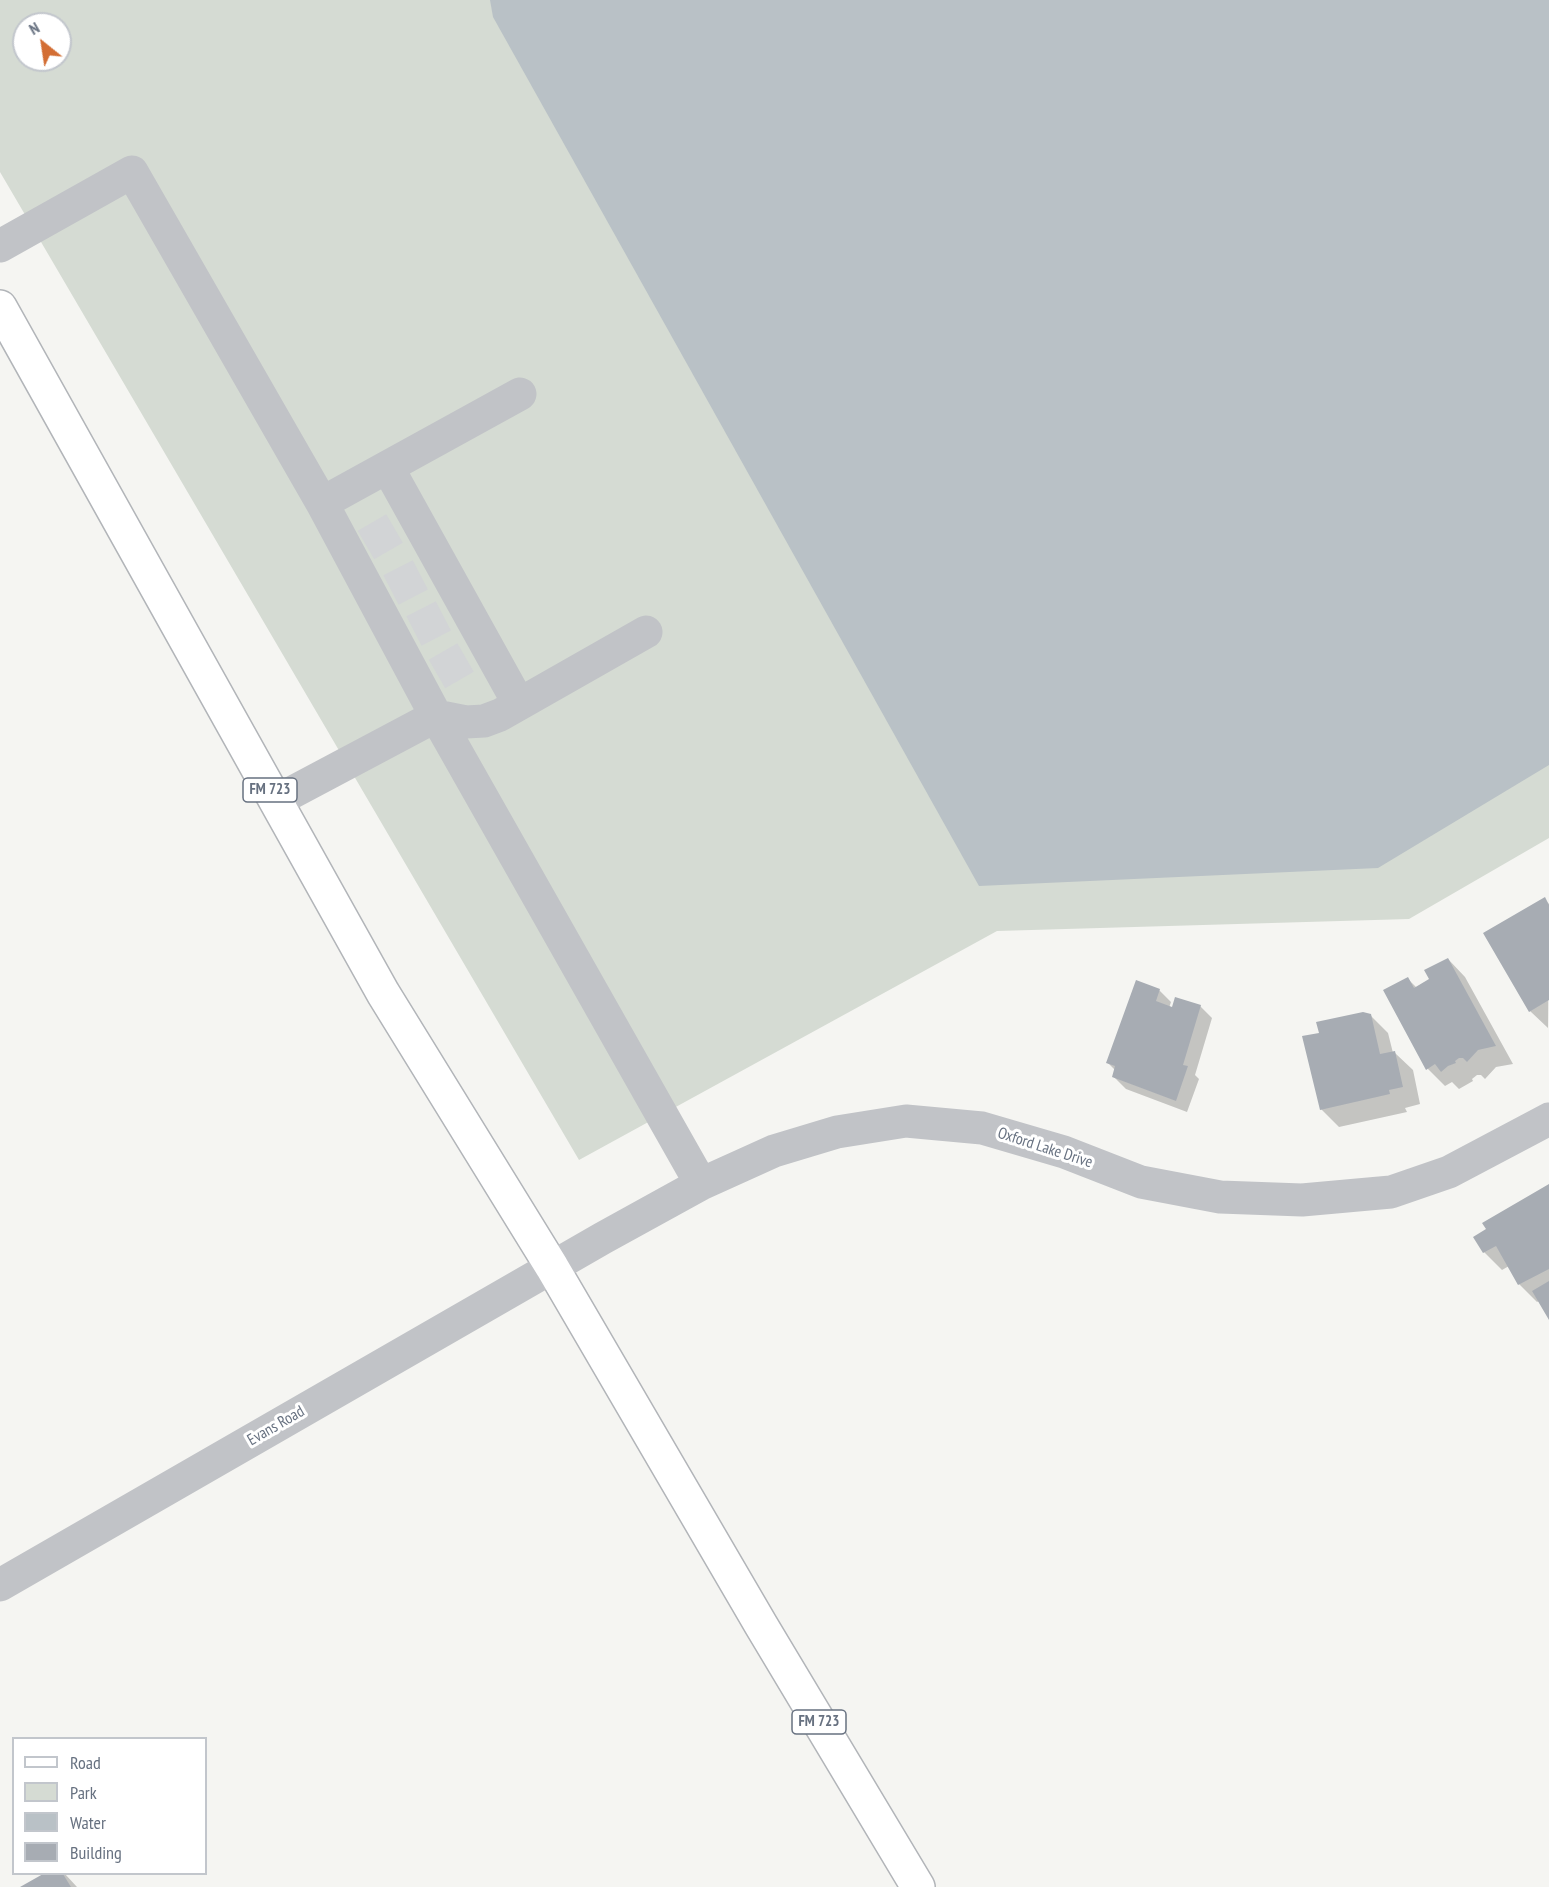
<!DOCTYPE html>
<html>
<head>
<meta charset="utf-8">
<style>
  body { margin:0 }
  #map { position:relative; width:1549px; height:1887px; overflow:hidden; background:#f5f5f2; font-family:"PT Sans Narrow",sans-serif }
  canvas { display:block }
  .legend { position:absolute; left:12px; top:1737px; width:195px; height:138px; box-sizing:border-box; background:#fff; border:2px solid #c2c6cc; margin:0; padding:8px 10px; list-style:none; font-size:18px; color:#677180 }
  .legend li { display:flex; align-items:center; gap:12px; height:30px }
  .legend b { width:30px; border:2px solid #c2c6cc }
  .north { position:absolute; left:12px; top:12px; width:60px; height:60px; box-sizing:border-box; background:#fff; border:2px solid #c2c6cc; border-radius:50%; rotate:330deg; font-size:16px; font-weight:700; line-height:24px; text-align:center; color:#677180 }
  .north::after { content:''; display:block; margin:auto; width:21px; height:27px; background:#d36e34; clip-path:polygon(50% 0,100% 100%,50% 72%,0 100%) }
</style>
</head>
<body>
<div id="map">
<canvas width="1549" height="1887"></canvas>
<ul class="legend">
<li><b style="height:8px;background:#fff"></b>Road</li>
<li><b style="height:16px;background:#d5dbd3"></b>Park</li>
<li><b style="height:16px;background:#b9c1c6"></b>Water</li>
<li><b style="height:16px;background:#a7acb3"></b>Building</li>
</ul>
<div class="north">N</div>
</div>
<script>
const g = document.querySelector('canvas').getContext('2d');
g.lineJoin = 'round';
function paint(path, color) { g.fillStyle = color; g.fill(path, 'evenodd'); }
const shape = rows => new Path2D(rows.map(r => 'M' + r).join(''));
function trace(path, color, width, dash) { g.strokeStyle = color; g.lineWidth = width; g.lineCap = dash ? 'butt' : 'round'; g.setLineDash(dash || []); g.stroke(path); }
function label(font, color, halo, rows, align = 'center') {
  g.font = font + ' "PT Sans Narrow",sans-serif'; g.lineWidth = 6; g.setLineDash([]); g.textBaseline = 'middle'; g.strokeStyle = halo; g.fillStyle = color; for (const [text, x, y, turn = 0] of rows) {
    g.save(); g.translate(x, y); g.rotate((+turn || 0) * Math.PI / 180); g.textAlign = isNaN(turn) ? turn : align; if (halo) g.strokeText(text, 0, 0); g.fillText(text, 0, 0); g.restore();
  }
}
const green = shape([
  [0,0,1549,0,1549,838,1409,919,997,931,579,1160,0,172],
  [24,24,60,24,60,60,24,60]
]);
const water = shape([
  [490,0,1549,0,1549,765,1378,868,979,886,493,17]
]);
const shadow = shape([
  [1544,899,1549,904,1548,1028,1530,1011],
  [1448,959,1465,977,1513,1064,1496,1067,1485,1079,1481,1075,1477,1075,1472,1079,1473,1081,1459,1089,1452,1082,1445,1086,1428,1069,1408,979,1417,988,1431,980],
  [1159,990,1171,1002,1169,1008,1200,1006,1212,1018,1195,1075,1199,1079,1187,1112,1126,1089,1114,1077,1115,1070,1107,1062],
  [1370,1015,1388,1033,1393,1053,1395,1053,1413,1070,1420,1104,1405,1108,1407,1112,1339,1127,1321,1109,1320,1034],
  [1549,1185,1549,1317,1539,1301,1537,1302,1519,1284,1509,1266,1502,1270,1484,1252],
  [45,1874,65,1874,77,1887,23,1887]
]);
const building = shape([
  [1545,897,1549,905,1549,1000,1529,1012,1483,933],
  [1448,958,1496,1046,1478,1050,1467,1062,1463,1058,1459,1058,1455,1061,1456,1063,1448,1066,1441,1072,1435,1064,1426,1070,1383,990,1408,977,1414,988,1429,979,1424,970],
  [1136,980,1160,989,1156,1001,1172,1007,1175,997,1201,1005,1183,1065,1188,1066,1176,1101,1112,1077,1115,1066,1106,1063],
  [1363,1012,1371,1014,1380,1054,1395,1051,1403,1087,1389,1090,1390,1094,1320,1110,1302,1036,1319,1033,1316,1022],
  [1549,1184,1549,1269,1518,1285,1496,1246,1483,1253,1473,1237,1486,1229,1482,1223],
  [1549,1281,1549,1320,1532,1291],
  [43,1874,63,1874,71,1887,20,1887]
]);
const minorTunnel = shape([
  [366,545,397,527],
  [391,590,422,574],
  [414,631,447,614],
  [437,674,470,655]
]);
const minor = shape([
  [0,246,132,172,322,503],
  [388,468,519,704],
  [436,716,701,1184],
  [436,716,466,722,484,721,500,715,646,632],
  [276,801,436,716,322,503,520,394],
  [0,1585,603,1238,701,1184,774,1151,837,1132,906,1121,982,1128,1064,1152,1141,1182,1220,1197,1302,1200,1391,1192,1449,1172,1549,1119]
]);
const major = shape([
  [0,307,383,993,552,1267,761,1625,918,1887]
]);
const shields = [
  [270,790,54],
  [819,1722,54]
];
const shieldNames = [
  ["FM 723",270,790],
  ["FM 723",819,1722]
];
const streetNames = [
  ["Oxford Lake Drive",1045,1148,18],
  ["Evans Road",276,1426,-30]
];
paint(green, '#d5dbd3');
paint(water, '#b9c1c6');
paint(shadow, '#0003');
paint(building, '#a7acb3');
trace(minorTunnel, '#d2d4d6', 33, [33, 16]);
trace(major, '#b2b5b9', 36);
trace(minor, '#c1c3c7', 33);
trace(major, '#fff', 33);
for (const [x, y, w] of shields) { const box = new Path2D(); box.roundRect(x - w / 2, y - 12, w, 24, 4.5); g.fillStyle = '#fff'; g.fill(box); trace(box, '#677180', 1.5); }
label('bold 15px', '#677180', null, shieldNames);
label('16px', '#677180', '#fff', streetNames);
</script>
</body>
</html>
